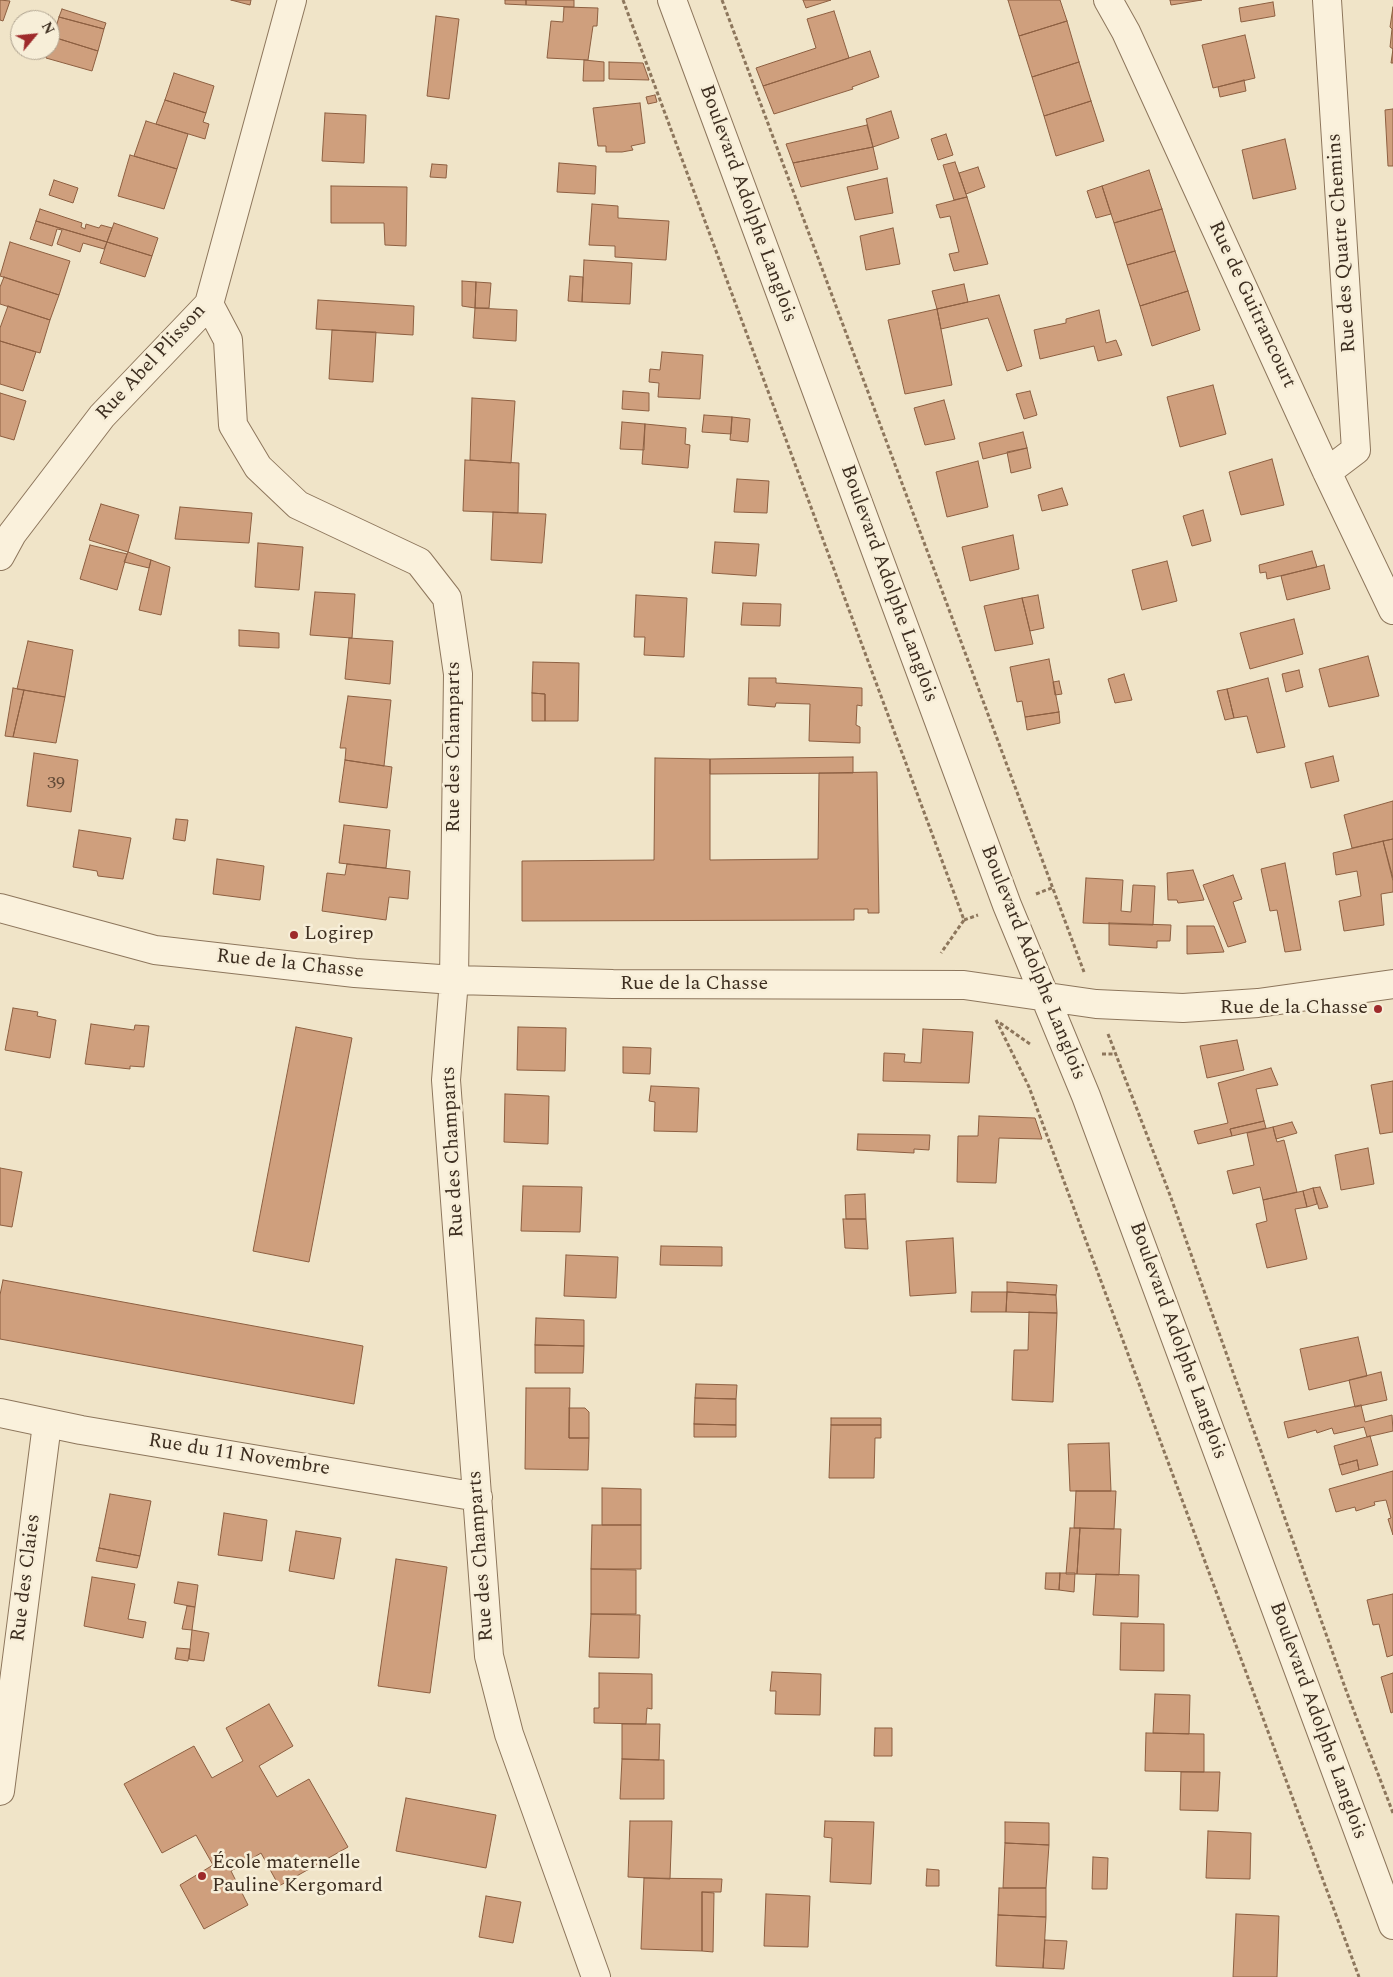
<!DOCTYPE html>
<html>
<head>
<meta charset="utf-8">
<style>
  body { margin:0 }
  #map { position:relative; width:1393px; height:1977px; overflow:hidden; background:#f0e4c8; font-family:Spectral,serif }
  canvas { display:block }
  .north { position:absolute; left:10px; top:10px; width:50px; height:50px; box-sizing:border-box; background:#f7eed8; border:1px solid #ada18e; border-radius:50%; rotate:62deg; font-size:14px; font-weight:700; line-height:20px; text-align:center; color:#3d2e20 }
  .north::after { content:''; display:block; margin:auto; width:18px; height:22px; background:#9e2a2b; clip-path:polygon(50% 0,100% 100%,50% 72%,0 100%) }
</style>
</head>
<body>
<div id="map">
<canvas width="1393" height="1977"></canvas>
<div class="north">N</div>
</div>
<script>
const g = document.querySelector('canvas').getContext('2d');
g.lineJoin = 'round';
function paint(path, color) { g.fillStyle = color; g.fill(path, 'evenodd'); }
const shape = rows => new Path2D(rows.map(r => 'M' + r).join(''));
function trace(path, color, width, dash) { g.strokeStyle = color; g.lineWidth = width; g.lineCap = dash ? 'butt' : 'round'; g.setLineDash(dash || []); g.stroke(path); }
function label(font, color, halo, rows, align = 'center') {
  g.font = font + ' Spectral,serif'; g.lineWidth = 5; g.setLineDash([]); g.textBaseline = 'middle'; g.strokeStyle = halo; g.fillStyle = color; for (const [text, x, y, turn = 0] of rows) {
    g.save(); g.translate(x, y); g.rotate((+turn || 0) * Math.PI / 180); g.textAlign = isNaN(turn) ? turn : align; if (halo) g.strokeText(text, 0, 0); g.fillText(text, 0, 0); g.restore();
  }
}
const building = shape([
  [0,0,10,1,3,21,0,20,0,0],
  [231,0,251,0,250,5,231,0],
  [505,0,526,0,526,5,505,4,505,0],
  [526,0,574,0,574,7,526,5,526,0],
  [803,0,831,0,806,8,803,0],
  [1008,0,1060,0,1067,21,1019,36,1008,0],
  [1170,0,1202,0,1171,5,1170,0],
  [1273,2,1275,16,1241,22,1239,8,1273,2],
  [564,7,598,8,597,26,593,26,588,60,547,58,551,21,563,22,564,7],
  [1393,7,1393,63,1391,63,1393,49,1390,47,1392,29,1390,27,1393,7],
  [62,9,106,23,104,29,59,17,62,9],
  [834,11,849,58,763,86,756,68,816,48,807,19,834,11],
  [436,16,459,19,449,99,427,96,436,16],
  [59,17,104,29,98,51,53,37,59,17],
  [1067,21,1079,62,1032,77,1019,36,1067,21],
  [1245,35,1255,78,1213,88,1202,45,1245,35],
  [53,37,98,51,92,71,46,58,53,37],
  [870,51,879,77,852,87,853,89,774,114,763,86,870,51],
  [584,60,604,62,604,81,583,81,584,60],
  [609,62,643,63,649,80,609,79,609,62],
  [1079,62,1091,101,1044,116,1032,77,1079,62],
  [174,73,214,86,206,113,165,100,174,73],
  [1244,80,1246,91,1220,97,1218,87,1244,80],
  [655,95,657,102,648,104,646,97,655,95],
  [165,100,206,113,203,122,209,124,205,139,156,124,165,100],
  [1091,101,1104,141,1056,156,1044,116,1091,101],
  [640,103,645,143,631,146,633,150,622,152,606,152,606,146,598,146,593,108,640,103],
  [1393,109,1393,166,1388,166,1385,110,1393,109],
  [891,111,899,138,873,147,866,119,891,111],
  [325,113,366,115,364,163,322,161,325,113],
  [146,121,188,134,177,169,134,156,146,121],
  [867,125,873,147,793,163,786,144,867,125],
  [946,134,953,155,938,160,931,139,946,134],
  [1285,139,1296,189,1253,199,1242,150,1285,139],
  [873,147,878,169,801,187,793,163,873,147],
  [130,155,177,169,164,209,118,196,130,155],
  [955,162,967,197,954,200,943,165,955,162],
  [559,163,596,166,595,194,557,192,559,163],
  [432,164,447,165,446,178,430,177,432,164],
  [978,167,985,187,966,194,959,173,978,167],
  [1149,170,1162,209,1114,223,1102,186,1149,170],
  [887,178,893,213,855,220,847,187,887,178],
  [54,180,78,188,73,203,49,195,54,180],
  [331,186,407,187,406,246,385,245,384,223,331,223,331,186],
  [1102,186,1111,214,1096,218,1087,191,1102,186],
  [967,197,988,264,954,271,949,254,959,252,950,216,940,218,936,205,967,197],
  [592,204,618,206,618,218,669,221,666,260,615,257,615,246,589,245,592,204],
  [40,209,82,223,81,227,85,229,86,224,99,228,101,225,112,228,107,242,36,221,40,209],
  [1162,209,1175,251,1127,265,1114,223,1162,209],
  [36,221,107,242,104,249,83,243,80,252,57,244,62,230,57,229,52,246,30,239,36,221],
  [114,223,158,238,152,256,107,242,114,223],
  [893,228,900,264,866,270,860,236,893,228],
  [10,242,70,261,59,295,0,276,10,242],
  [107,242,152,256,145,277,100,263,107,242],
  [1175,251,1188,291,1140,306,1127,265,1175,251],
  [584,260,632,263,630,304,582,302,584,260],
  [570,276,583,277,582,302,568,301,570,276],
  [4,277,59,295,50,320,0,304,0,287,4,277],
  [462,281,476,282,475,308,462,306,462,281],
  [476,282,491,283,489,308,475,308,476,282],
  [964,284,968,302,937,309,932,291,964,284],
  [1188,291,1200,330,1152,346,1140,306,1188,291],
  [999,295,1022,366,1007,371,988,318,941,329,937,309,999,295],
  [318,300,414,306,413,335,316,329,318,300],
  [8,306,50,320,40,353,0,341,0,328,8,306],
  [475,308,517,310,516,341,473,338,475,308],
  [937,309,952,385,905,394,888,320,937,309],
  [1099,310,1106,343,1116,340,1122,355,1098,361,1094,346,1040,359,1034,330,1066,323,1066,319,1099,310],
  [332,330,376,332,373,382,329,379,332,330],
  [0,341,36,352,23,391,0,384,0,341],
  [662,352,703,355,700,399,658,397,659,383,649,382,650,369,660,370,662,352],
  [1213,385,1226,434,1180,447,1167,397,1213,385],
  [623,391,649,393,649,411,622,409,623,391],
  [1030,391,1037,415,1024,419,1016,394,1030,391],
  [0,393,26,401,14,440,0,436,0,393],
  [472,398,515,401,511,463,470,460,472,398],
  [944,400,955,439,925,445,914,408,944,400],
  [704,415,732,417,731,434,702,432,704,415],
  [732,417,750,419,748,442,730,440,732,417],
  [622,422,645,424,644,450,620,449,622,422],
  [645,424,686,428,685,444,690,445,688,468,642,464,645,424],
  [1023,432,1027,448,983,459,979,443,1023,432],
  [1027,448,1031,468,1011,473,1007,452,1027,448],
  [1272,459,1284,505,1241,515,1229,472,1272,459],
  [465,460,519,463,518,513,463,511,465,460],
  [978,461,988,507,947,517,936,472,978,461],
  [737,479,769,481,767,513,734,512,737,479],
  [1062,488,1068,505,1042,511,1038,495,1062,488],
  [101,504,139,515,128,552,89,540,101,504],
  [180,507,252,513,249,543,175,539,180,507],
  [1203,510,1211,541,1192,546,1183,516,1203,510],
  [493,512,546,514,542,563,491,560,493,512],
  [1013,535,1019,569,970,581,962,547,1013,535],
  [715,542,759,544,756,576,712,573,715,542],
  [258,543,303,547,299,590,255,587,258,543],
  [90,545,127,554,117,590,80,579,90,545],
  [1312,551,1317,567,1267,579,1266,572,1260,573,1259,565,1312,551],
  [128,552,151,560,149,568,124,562,128,552],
  [151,560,170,567,161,615,139,610,151,560],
  [1167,561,1177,601,1142,610,1132,570,1167,561],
  [1324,565,1330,589,1287,600,1281,576,1324,565],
  [315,592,355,594,352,638,310,635,315,592],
  [636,595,687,598,684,657,644,655,645,637,634,637,636,595],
  [1038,595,1044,628,1030,631,1022,598,1038,595],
  [1022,598,1033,644,995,651,984,606,1022,598],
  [743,603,781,604,780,626,741,625,743,603],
  [1294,619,1303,654,1250,669,1240,633,1294,619],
  [239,630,279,633,279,648,239,646,239,630],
  [349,638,393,641,390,684,345,679,349,638],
  [28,641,73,650,65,697,17,689,28,641],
  [1368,656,1379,696,1329,707,1319,669,1368,656],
  [1049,659,1059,712,1025,717,1022,701,1017,702,1010,667,1049,659],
  [533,662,579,663,578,721,545,721,545,694,532,693,533,662],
  [1299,670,1303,687,1286,692,1282,674,1299,670],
  [1124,674,1132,700,1115,703,1108,679,1124,674],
  [749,678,776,678,776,683,862,688,862,706,857,705,856,725,860,727,860,743,809,741,810,704,776,703,775,707,748,705,749,678],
  [1268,678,1285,747,1257,753,1247,716,1234,718,1227,689,1268,678],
  [1059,681,1062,694,1055,695,1053,682,1059,681],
  [13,688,24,690,13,737,5,736,13,688],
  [1227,689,1234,718,1225,720,1217,691,1227,689],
  [24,690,65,697,56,743,13,737,24,690],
  [532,693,545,694,545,721,532,721,532,693],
  [348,696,391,700,384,766,345,760,346,748,340,748,348,696],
  [1059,712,1060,723,1027,730,1025,717,1059,712],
  [34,753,78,760,71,812,27,806,34,753],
  [1333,756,1339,781,1311,788,1305,763,1333,756],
  [853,757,853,773,710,774,710,759,853,757],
  [655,758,710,759,710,860,818,859,819,773,877,772,879,913,868,913,868,909,854,909,854,920,522,921,522,861,654,860,655,758],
  [345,760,392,767,387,808,339,802,345,760],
  [1393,801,1393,839,1352,848,1344,815,1393,801],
  [176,819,188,820,185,841,173,839,176,819],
  [344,825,390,830,386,868,339,863,344,825],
  [79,830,131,838,123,879,98,876,97,871,73,867,79,830],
  [1393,839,1393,878,1383,841,1393,839],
  [1383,841,1393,881,1393,892,1381,894,1384,925,1344,931,1339,901,1361,896,1357,871,1336,875,1333,853,1383,841],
  [217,859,264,866,260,900,213,894,217,859],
  [1285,863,1301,950,1285,952,1277,910,1270,911,1261,869,1285,863],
  [347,864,410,871,408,899,389,897,386,920,322,911,327,873,345,875,347,864],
  [1193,870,1204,900,1178,903,1177,900,1168,900,1167,873,1193,870],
  [1233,875,1242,899,1233,902,1246,942,1228,947,1203,885,1233,875],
  [1086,878,1123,880,1121,911,1131,912,1133,885,1155,886,1153,925,1083,923,1086,878],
  [1109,923,1171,925,1170,941,1157,941,1157,948,1109,945,1109,923],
  [1187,926,1214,926,1224,952,1187,954,1187,926],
  [13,1008,38,1012,37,1016,56,1020,50,1058,5,1050,13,1008],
  [91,1024,134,1030,135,1025,149,1026,144,1067,130,1066,130,1069,85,1064,91,1024],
  [296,1027,352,1038,309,1262,253,1251,296,1027],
  [518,1027,566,1028,565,1071,517,1070,518,1027],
  [923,1029,973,1032,969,1083,883,1081,884,1053,905,1054,904,1062,921,1063,923,1029],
  [1237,1040,1244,1070,1207,1078,1200,1046,1237,1040],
  [623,1047,651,1048,650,1074,623,1073,623,1047],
  [1271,1068,1278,1085,1256,1089,1264,1121,1230,1129,1232,1136,1198,1144,1194,1131,1228,1123,1218,1083,1271,1068],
  [1393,1081,1393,1132,1380,1134,1371,1085,1393,1081],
  [651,1086,699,1088,697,1132,654,1131,655,1102,649,1101,651,1086],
  [505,1094,549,1096,548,1144,504,1142,505,1094],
  [979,1116,1035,1118,1042,1139,999,1138,996,1183,957,1182,958,1136,978,1136,979,1116],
  [1264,1121,1266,1128,1232,1136,1230,1129,1264,1121],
  [1292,1122,1297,1133,1276,1139,1273,1127,1292,1122],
  [1273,1127,1277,1142,1284,1140,1297,1192,1263,1200,1260,1187,1233,1194,1227,1171,1254,1165,1247,1133,1273,1127],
  [858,1134,930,1135,929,1150,914,1149,914,1153,857,1150,858,1134],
  [1368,1148,1374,1184,1341,1190,1335,1155,1368,1148],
  [0,1168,22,1172,12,1227,0,1225,0,1168],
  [523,1186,582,1187,580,1232,521,1231,523,1186],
  [1320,1187,1328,1207,1319,1209,1313,1188,1320,1187],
  [1313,1188,1317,1204,1307,1207,1303,1191,1313,1188],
  [1303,1191,1307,1207,1295,1209,1307,1259,1267,1268,1256,1224,1267,1221,1263,1200,1303,1191],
  [865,1194,866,1219,846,1219,845,1195,865,1194],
  [843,1219,866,1219,868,1249,845,1248,843,1219],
  [953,1238,956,1293,910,1296,906,1241,953,1238],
  [661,1246,722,1247,722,1266,660,1265,661,1246],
  [566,1255,618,1257,616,1298,564,1296,566,1255],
  [3,1280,363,1346,354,1404,0,1339,0,1295,3,1280],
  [1007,1282,1057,1285,1056,1295,1007,1292,1007,1282],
  [972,1292,1007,1292,1006,1312,971,1312,972,1292],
  [1007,1292,1056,1295,1057,1313,1006,1312,1007,1292],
  [1029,1312,1057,1313,1053,1402,1012,1400,1014,1350,1028,1350,1029,1312],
  [536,1318,584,1320,584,1346,535,1345,536,1318],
  [1358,1337,1367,1376,1309,1390,1300,1349,1358,1337],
  [535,1345,584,1346,583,1373,535,1373,535,1345],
  [1381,1372,1387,1400,1355,1407,1349,1380,1381,1372],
  [696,1384,737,1385,736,1399,695,1398,696,1384],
  [526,1388,570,1388,569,1438,589,1438,588,1470,525,1469,526,1388],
  [695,1398,736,1399,736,1425,694,1424,695,1398],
  [1361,1405,1365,1422,1392,1415,1393,1431,1367,1437,1364,1427,1334,1434,1332,1428,1317,1433,1316,1430,1288,1438,1284,1422,1361,1405],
  [569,1408,585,1408,589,1412,589,1438,569,1438,569,1408],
  [831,1418,881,1418,881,1425,831,1425,831,1418],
  [694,1424,736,1425,736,1437,694,1437,694,1424],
  [831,1425,881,1425,881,1438,875,1438,874,1478,829,1478,831,1425],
  [1370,1436,1378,1465,1359,1470,1357,1460,1339,1465,1334,1446,1370,1436],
  [1109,1443,1111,1491,1070,1491,1068,1444,1109,1443],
  [1357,1460,1359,1470,1342,1475,1339,1465,1357,1460],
  [1393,1471,1393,1535,1388,1519,1391,1518,1386,1500,1374,1502,1375,1505,1356,1511,1355,1507,1336,1512,1329,1489,1393,1471],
  [602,1488,641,1489,641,1525,602,1525,602,1488],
  [1076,1491,1116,1491,1114,1529,1074,1528,1076,1491],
  [110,1494,151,1501,140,1556,99,1548,110,1494],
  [224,1513,267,1520,262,1561,218,1555,224,1513],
  [592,1525,641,1525,641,1569,591,1569,592,1525],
  [1070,1528,1080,1528,1077,1574,1066,1574,1070,1528],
  [1080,1528,1121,1529,1119,1575,1077,1574,1080,1528],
  [296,1531,341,1538,334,1579,289,1571,296,1531],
  [99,1548,140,1556,137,1568,96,1561,99,1548],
  [396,1559,447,1567,430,1693,378,1686,396,1559],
  [591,1569,636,1570,636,1614,591,1614,591,1569],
  [1046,1573,1060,1573,1059,1590,1045,1589,1046,1573],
  [1060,1573,1075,1573,1074,1592,1059,1590,1060,1573],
  [1096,1574,1139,1575,1138,1617,1093,1615,1096,1574],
  [92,1577,135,1584,128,1619,146,1622,143,1638,84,1626,92,1577],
  [178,1582,198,1585,195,1607,174,1603,178,1582],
  [1393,1594,1393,1655,1387,1657,1379,1624,1373,1625,1367,1600,1393,1594],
  [187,1606,195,1607,192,1630,182,1629,187,1606],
  [591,1614,640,1615,639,1658,589,1657,591,1614],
  [1121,1623,1164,1624,1164,1671,1120,1670,1121,1623],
  [192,1630,209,1633,204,1661,189,1659,192,1630],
  [177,1648,190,1649,188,1661,175,1659,177,1648],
  [772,1672,821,1674,820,1715,775,1714,776,1691,770,1691,772,1672],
  [599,1673,652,1674,652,1709,647,1708,646,1724,594,1723,594,1708,599,1708,599,1673],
  [1393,1673,1393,1712,1391,1713,1381,1677,1393,1673],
  [1155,1694,1190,1695,1189,1734,1153,1733,1155,1694],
  [269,1704,293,1746,259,1766,277,1797,309,1779,348,1847,279,1886,261,1853,231,1871,248,1905,204,1929,180,1885,213,1865,196,1835,162,1853,124,1784,194,1746,212,1778,243,1761,226,1728,269,1704],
  [622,1724,660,1724,659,1760,622,1759,622,1724],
  [875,1728,892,1728,892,1756,874,1756,875,1728],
  [1146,1733,1204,1734,1204,1772,1145,1771,1146,1733],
  [622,1759,664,1760,664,1799,620,1799,622,1759],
  [1181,1772,1220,1772,1218,1811,1180,1810,1181,1772],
  [406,1798,496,1815,486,1868,396,1851,406,1798],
  [630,1821,672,1821,670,1879,628,1877,630,1821],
  [825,1821,874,1822,871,1884,830,1882,832,1838,824,1837,825,1821],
  [1005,1822,1049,1823,1049,1845,1005,1843,1005,1822],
  [1208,1831,1251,1833,1250,1879,1206,1878,1208,1831],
  [1005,1843,1049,1845,1046,1888,1003,1888,1005,1843],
  [1093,1857,1108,1858,1107,1889,1092,1889,1093,1857],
  [927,1869,939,1870,939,1886,926,1886,927,1869],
  [644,1878,722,1879,721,1892,702,1892,702,1951,641,1949,644,1878],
  [999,1888,1046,1888,1046,1917,998,1915,999,1888],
  [702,1892,714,1893,713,1952,702,1951,702,1892],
  [766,1894,810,1896,808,1947,764,1946,766,1894],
  [486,1896,521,1902,513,1943,479,1937,486,1896],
  [1236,1914,1279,1916,1277,1977,1233,1977,1236,1914],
  [998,1915,1046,1917,1043,1968,996,1966,998,1915],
  [1045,1940,1067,1941,1064,1969,1043,1968,1045,1940]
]);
const path = shape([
  [623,0,964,920,941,953],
  [722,0,1084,972],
  [1036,894,1054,887],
  [964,920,978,915],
  [996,1020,1029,1087,1359,1977],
  [1000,1023,1030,1044],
  [1108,1034,1170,1195,1347,1693,1393,1813],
  [1102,1054,1116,1054]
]);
const minor = shape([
  [672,0,1007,905,1086,1096,1393,1925],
  [1108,0,1126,32,1327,472,1393,610],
  [1327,0,1356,450,1327,472],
  [209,304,228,340,233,425,258,467,298,505,419,562,447,598,458,674,454,980,446,1080,489,1656,509,1734,596,1977],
  [0,556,12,534,102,416,209,304,292,0],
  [0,908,155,950,355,973,454,980,613,984,964,985,1096,1004,1183,1008,1258,1003,1393,984],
  [0,1413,81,1430,478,1497],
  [0,1791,47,1424]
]);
const markers = [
  [294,935,5,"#9e2a2b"],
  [1378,1009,5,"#9e2a2b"],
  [202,1876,5,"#9e2a2b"]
];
const numberNames = [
  ["39",56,784]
];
const streetNames = [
  ["Boulevard Adolphe Langlois",747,204,70],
  ["Rue des Quatre Chemins",1343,243,-94],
  ["Rue de Guitrancourt",1251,305,65],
  ["Rue Abel Plisson",152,363,-47],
  ["Boulevard Adolphe Langlois",888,584,70],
  ["Rue des Champarts",455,747,-90],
  ["Boulevard Adolphe Langlois",1032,963,68],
  ["Rue de la Chasse",290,965,6],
  ["Rue de la Chasse",694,985],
  ["Rue des Champarts",454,1152,-93],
  ["Boulevard Adolphe Langlois",1177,1341,70],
  ["Rue du 11 Novembre",239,1456,9],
  ["Rue des Champarts",482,1556,-94],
  ["Rue des Claies",27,1578,-83],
  ["Boulevard Adolphe Langlois",1317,1721,70]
];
const poiNames = [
  ["Logirep",304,935],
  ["Rue de la Chasse",1368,1009,"right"],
  ["École maternelle",212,1864],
  ["Pauline Kergomard",212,1887]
];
paint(building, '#cf9f7d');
trace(building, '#8d5f41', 1);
trace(minor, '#8d765c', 30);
trace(path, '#8d765c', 3, [4, 2.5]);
trace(minor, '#faf1dc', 28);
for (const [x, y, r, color] of markers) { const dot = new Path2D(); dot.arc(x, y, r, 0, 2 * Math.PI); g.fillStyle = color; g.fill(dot); trace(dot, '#f7eed8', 2); }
label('18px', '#624a37', null, numberNames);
label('20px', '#3d2e20', '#f7eed8', streetNames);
label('20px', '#3d2e20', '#f7eed8', poiNames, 'left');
</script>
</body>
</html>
